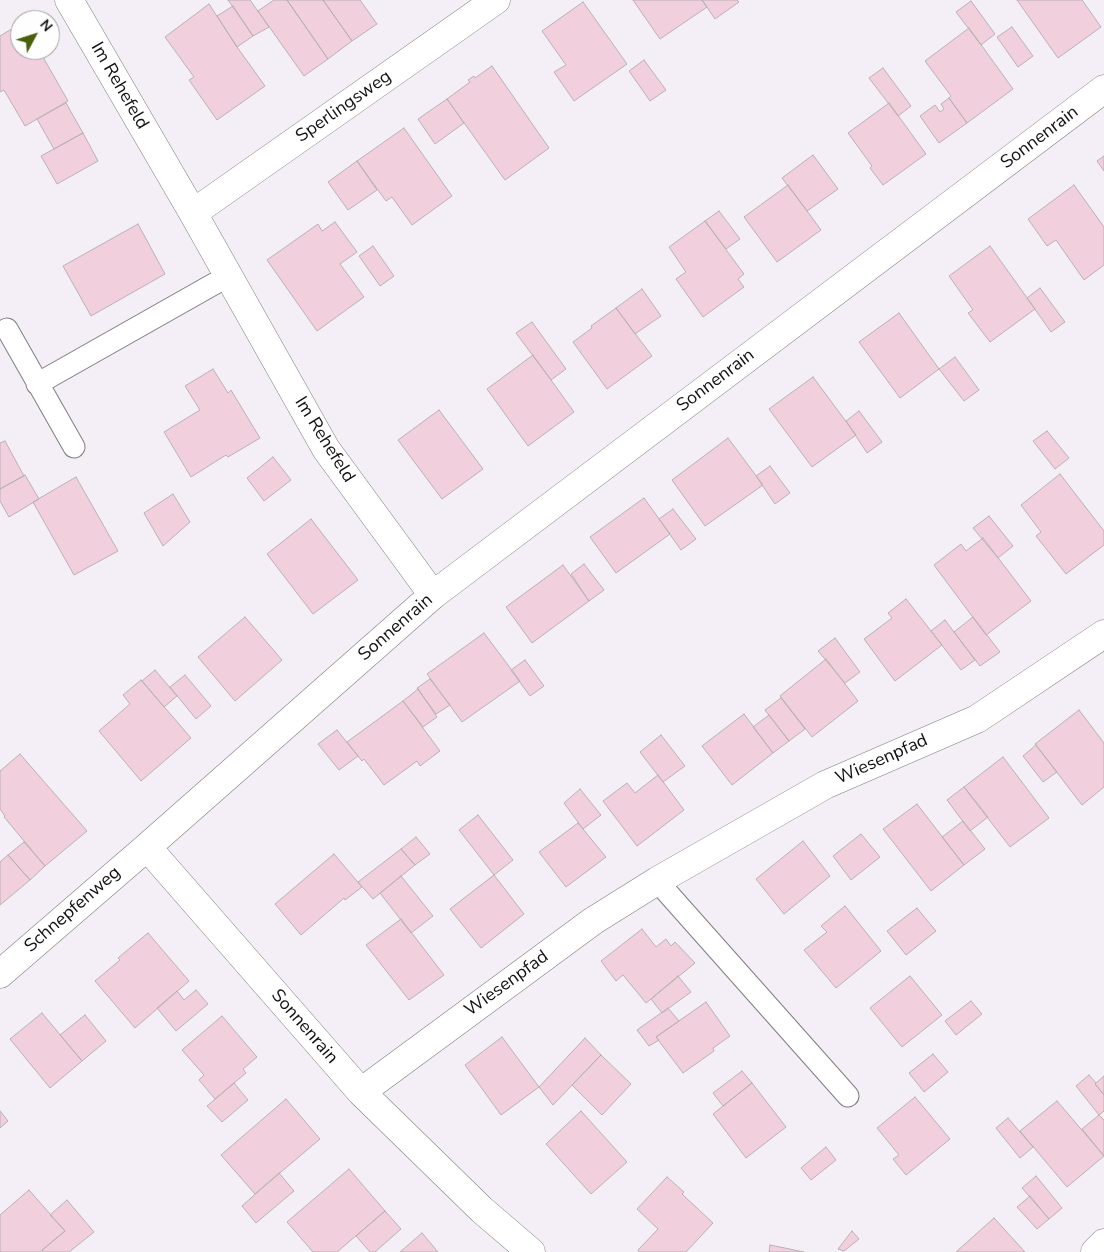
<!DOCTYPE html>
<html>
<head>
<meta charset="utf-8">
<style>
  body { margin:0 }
  #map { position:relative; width:1104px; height:1252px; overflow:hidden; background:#f4eff6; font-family:"Nunito Sans",sans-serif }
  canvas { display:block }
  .north { position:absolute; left:10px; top:10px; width:50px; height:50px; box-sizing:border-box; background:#fefefe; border:1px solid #a09fa0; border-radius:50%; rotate:50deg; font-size:14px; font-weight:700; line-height:20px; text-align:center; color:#121012 }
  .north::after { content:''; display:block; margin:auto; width:18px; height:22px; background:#49600b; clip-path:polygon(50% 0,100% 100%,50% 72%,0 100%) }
</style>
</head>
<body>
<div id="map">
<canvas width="1104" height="1252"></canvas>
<div class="north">N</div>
</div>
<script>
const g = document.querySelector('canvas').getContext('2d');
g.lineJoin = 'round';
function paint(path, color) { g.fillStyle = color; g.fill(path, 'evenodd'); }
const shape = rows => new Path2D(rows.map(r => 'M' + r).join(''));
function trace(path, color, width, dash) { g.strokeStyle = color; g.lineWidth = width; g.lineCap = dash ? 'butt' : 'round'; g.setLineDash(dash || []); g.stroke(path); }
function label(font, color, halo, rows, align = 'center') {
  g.font = font + ' "Nunito Sans",sans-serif'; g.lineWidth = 4.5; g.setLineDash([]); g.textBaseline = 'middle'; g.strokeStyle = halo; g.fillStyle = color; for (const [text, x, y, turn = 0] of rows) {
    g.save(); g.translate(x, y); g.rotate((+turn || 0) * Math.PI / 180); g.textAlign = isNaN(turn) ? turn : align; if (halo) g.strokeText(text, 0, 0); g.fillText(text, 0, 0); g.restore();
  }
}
const building = shape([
  [228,0,250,0,269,27,253,36,228,0],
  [274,0,287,0,328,59,304,76,258,11,274,0],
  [287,0,323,0,352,41,328,59,287,0],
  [323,0,360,0,377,24,352,41,323,0],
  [633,0,702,0,707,7,660,39,633,0],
  [702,0,737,0,739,2,715,19,702,0],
  [1017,0,1082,0,1101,27,1058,58,1017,0],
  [971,1,995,34,981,45,956,12,971,1],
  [583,2,627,64,574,101,554,72,566,65,542,31,583,2],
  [209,4,237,47,265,86,217,120,189,80,194,77,165,37,209,4],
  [233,6,253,36,237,47,217,16,233,6],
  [20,24,20,50,39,50,68,101,25,126,4,90,0,92,0,36,20,24],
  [1012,27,1033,56,1018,67,997,37,1012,27],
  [969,28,1013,89,967,123,949,98,951,96,925,61,969,28],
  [644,60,666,90,650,101,629,71,644,60],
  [492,66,549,148,505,180,447,99,470,82,468,80,474,76,475,78,492,66],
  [883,68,911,106,898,116,869,78,883,68],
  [949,98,967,123,939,143,920,116,935,105,940,112,944,109,941,104,949,98],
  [447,99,464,123,435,144,418,119,447,99],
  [66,103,83,133,54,149,37,119,66,103],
  [889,103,926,154,883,185,870,168,872,166,848,133,889,103],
  [404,128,452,196,412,225,392,197,386,201,357,161,404,128],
  [83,133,98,161,57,184,41,156,83,133],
  [813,155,838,189,807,211,782,178,813,155],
  [1104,156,1104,171,1097,161,1104,156],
  [357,161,377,190,348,210,328,182,357,161],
  [788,185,821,230,777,262,744,217,788,185],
  [1074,185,1104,227,1104,265,1084,280,1056,240,1047,246,1028,219,1074,185],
  [719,211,740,239,726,249,705,221,719,211],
  [705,221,744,274,738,279,744,287,703,317,676,279,686,272,669,247,705,221],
  [335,222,357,252,340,264,364,297,317,331,267,260,318,224,322,231,335,222],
  [138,224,165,274,91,316,63,266,138,224],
  [373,246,394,276,380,286,359,256,373,246],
  [990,246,1035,309,990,342,968,313,973,310,949,276,990,246],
  [1040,288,1065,322,1051,332,1027,298,1040,288],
  [642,289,661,316,635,334,616,308,642,289],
  [616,308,652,356,607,389,573,342,592,328,591,326,616,308],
  [899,313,939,369,900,398,859,342,899,313],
  [532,322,566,369,551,380,516,333,532,322],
  [533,355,574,412,528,446,487,389,533,355],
  [955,357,979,390,964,401,939,369,955,357],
  [213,369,228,393,231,390,260,438,228,457,226,455,191,477,164,432,200,410,185,386,213,369],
  [813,377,856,435,812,467,769,409,813,377],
  [439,410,483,469,442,499,398,440,439,410],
  [859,411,882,442,867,453,846,421,859,411],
  [1047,431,1069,458,1055,469,1033,441,1047,431],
  [728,438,763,485,705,526,672,480,728,438],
  [5,441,24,476,0,489,0,443,5,441],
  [273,457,291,480,264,501,247,478,273,457],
  [770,466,790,493,775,504,756,476,770,466],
  [1060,474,1104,531,1104,545,1066,574,1036,536,1041,532,1021,505,1060,474],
  [25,475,39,499,9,517,0,501,0,489,25,475],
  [76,477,118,551,74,575,33,502,76,477],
  [173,494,190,522,163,546,144,513,173,494],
  [644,498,670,534,616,573,590,537,644,498],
  [673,509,696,539,681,550,659,519,673,509],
  [989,516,1013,546,998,558,973,528,989,516],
  [311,519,358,580,313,614,267,554,311,519],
  [983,538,1031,601,986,635,934,565,961,544,966,551,983,538],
  [584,564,604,590,589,601,571,574,584,564],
  [563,565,589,601,532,643,506,607,563,565],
  [906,599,942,645,895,681,864,639,892,618,888,613,906,599],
  [245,617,282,660,235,701,198,657,245,617],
  [973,617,1000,652,980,666,954,632,973,617],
  [945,620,975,660,961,670,931,631,945,620],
  [484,633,520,681,462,722,427,674,484,633],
  [835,638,860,672,845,683,818,651,835,638],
  [826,659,858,701,812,737,780,696,826,659],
  [525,660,544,686,530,696,511,670,525,660],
  [155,670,177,696,164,707,142,681,155,670],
  [185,675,211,706,196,719,170,687,185,675],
  [430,679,450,705,436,714,417,688,430,679],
  [141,680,191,738,141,781,99,731,130,704,123,695,141,680],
  [418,689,437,717,423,727,403,701,418,689],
  [781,698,805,729,789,741,765,710,781,698],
  [403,701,440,751,420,766,417,761,384,785,364,759,362,761,347,742,403,701],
  [1079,710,1104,743,1104,787,1082,805,1035,744,1079,710],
  [744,714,773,753,732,785,702,746,744,714],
  [769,715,789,741,773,753,753,727,769,715],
  [337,730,358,756,339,770,318,744,337,730],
  [661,735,685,766,663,782,640,752,661,735],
  [1036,745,1057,772,1043,782,1023,756,1036,745],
  [20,754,87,831,45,866,4,817,5,816,0,809,0,771,20,754],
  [1003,757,1049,818,1010,847,964,787,1003,757],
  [658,775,684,810,637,846,603,801,627,783,635,793,658,775],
  [964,787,988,817,970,831,947,800,964,787],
  [580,789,601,815,583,829,564,803,580,789],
  [917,804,964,865,931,891,883,829,917,804],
  [478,815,513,860,494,875,459,830,478,815],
  [963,821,985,849,964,865,942,837,963,821],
  [578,823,606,857,566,887,539,852,578,823],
  [861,834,880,857,851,880,833,856,861,834],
  [416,837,430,854,415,865,401,849,416,837],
  [803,841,830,876,784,914,756,879,803,841],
  [24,842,45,866,30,880,8,855,24,842],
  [401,849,415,865,373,899,358,882,401,849],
  [334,854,362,887,345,900,344,898,301,935,275,904,334,854],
  [8,855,30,880,0,905,0,862,8,855],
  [494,875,524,914,481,948,450,909,494,875],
  [401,876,433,916,411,933,380,893,401,876],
  [845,906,881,951,836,988,804,950,827,932,821,926,845,906],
  [917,908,936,931,906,955,887,931,917,908],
  [401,919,444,975,409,1000,366,945,401,919],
  [642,929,656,947,666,939,671,946,675,942,695,963,646,1003,623,975,616,981,601,961,642,929],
  [148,933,189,981,135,1028,95,981,120,960,118,958,148,933],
  [678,976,691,992,662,1013,651,999,678,976],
  [910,976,942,1015,902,1047,870,1008,910,976],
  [196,990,208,1004,176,1031,157,1008,177,991,184,1000,196,990],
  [971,1001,982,1014,956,1035,945,1021,971,1001],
  [706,1002,730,1036,713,1048,714,1051,683,1073,656,1037,706,1002],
  [668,1008,679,1021,656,1037,659,1040,649,1046,637,1030,668,1008],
  [42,1013,82,1061,50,1088,10,1039,42,1013],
  [85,1015,106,1041,82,1061,60,1035,85,1015],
  [222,1016,257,1057,243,1069,246,1073,215,1099,199,1080,204,1075,182,1050,222,1016],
  [502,1037,539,1087,501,1115,465,1065,502,1037],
  [585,1038,601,1055,553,1105,539,1087,585,1038],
  [933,1054,948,1072,924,1092,909,1073,933,1054],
  [601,1055,631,1084,602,1115,572,1085,601,1055],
  [742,1071,752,1083,723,1106,713,1093,742,1071],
  [1089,1075,1096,1083,1095,1084,1104,1095,1104,1111,1099,1115,1076,1086,1089,1075],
  [1104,1076,1104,1095,1095,1084,1104,1076],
  [234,1083,248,1100,222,1122,207,1106,234,1083],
  [752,1083,786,1127,746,1158,713,1114,752,1083],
  [915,1097,950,1139,906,1175,893,1159,899,1155,877,1128,915,1097],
  [286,1099,320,1139,255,1194,221,1155,286,1099],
  [1057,1101,1104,1156,1067,1187,1020,1131,1057,1101],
  [0,1111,8,1121,0,1128,0,1111],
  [581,1111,627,1162,591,1194,546,1144,581,1111],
  [1099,1115,1104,1120,1104,1156,1082,1129,1099,1115],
  [1008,1118,1033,1147,1020,1158,996,1128,1008,1118],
  [826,1147,836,1160,811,1180,801,1168,826,1147],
  [349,1169,385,1211,337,1252,313,1252,287,1222,349,1169],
  [279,1173,294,1191,256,1223,242,1206,279,1173],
  [1036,1176,1062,1208,1049,1219,1022,1188,1036,1176],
  [667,1177,684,1192,682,1194,713,1223,686,1252,639,1252,638,1250,658,1229,637,1209,667,1177],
  [29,1190,65,1231,40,1252,0,1252,0,1215,29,1190],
  [1030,1196,1049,1219,1037,1229,1017,1207,1030,1196],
  [67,1200,94,1232,69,1252,43,1252,42,1250,65,1231,50,1215,67,1200],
  [385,1211,401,1229,375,1252,370,1252,356,1236,385,1211],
  [994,1218,1025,1252,956,1252,994,1218],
  [852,1231,859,1239,844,1251,838,1249,852,1231],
  [422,1233,438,1252,400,1252,422,1233],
  [770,1245,804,1252,769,1252,770,1245]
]);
const service = shape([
  [7,329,74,447],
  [37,384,228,276],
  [657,881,848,1096]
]);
const minor = shape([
  [69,0,193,213,326,449,433,595],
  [193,213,496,0],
  [0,974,147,847],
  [361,1092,593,921,657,881,825,785,977,719,1104,634],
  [531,1252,482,1210,361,1092,147,847,433,595,1104,89],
  [1095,1252,1104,1243]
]);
const streetNames = [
  ["Im Rehefeld",119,86,60],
  ["Sperlingsweg",344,107,-35],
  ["Sonnenrain",1040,138,-37],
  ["Sonnenrain",716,381,-37],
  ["Im Rehefeld",324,440,58],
  ["Sonnenrain",396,628,-41],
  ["Wiesenpfad",882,760,-24],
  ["Schnepfenweg",73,910,-41],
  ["Wiesenpfad",507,984,-36],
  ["Sonnenrain",304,1027,49]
];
paint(building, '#f1cfdd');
trace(building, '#b9b0b4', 1);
trace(service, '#817c82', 23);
trace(minor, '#817c82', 29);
trace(service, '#fff', 21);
trace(minor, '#fff', 28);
label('18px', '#121012', '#fefefe', streetNames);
</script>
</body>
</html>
